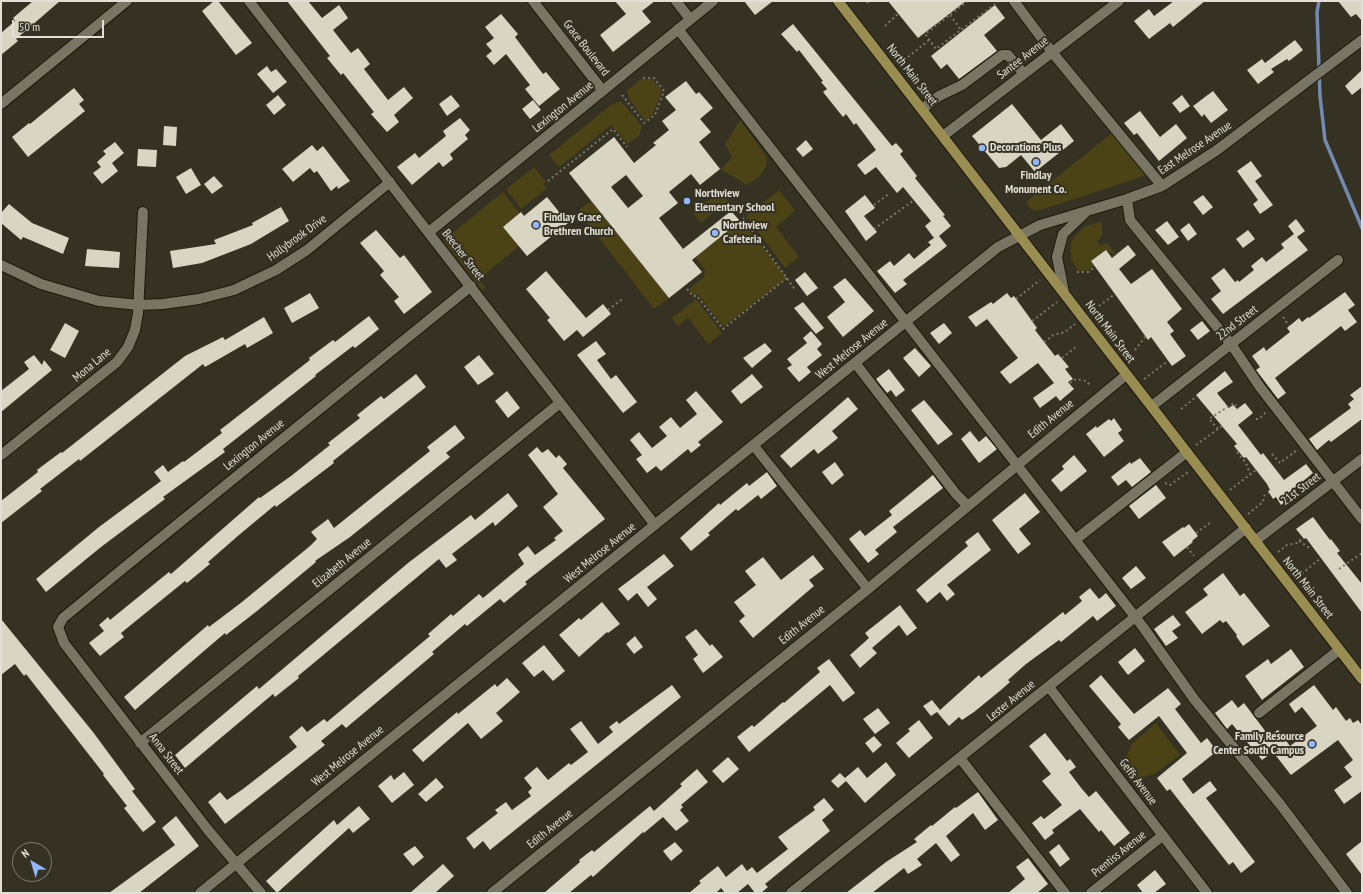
<!DOCTYPE html>
<html>
<head>
<meta charset="utf-8">
<style>
  body { margin:0 }
  #map { position:relative; width:1363px; height:894px; overflow:hidden; background:#353223; font-family:"PT Sans Narrow",sans-serif }
  canvas { display:block }
  .frame { position:absolute; inset:0; border:2px solid #e1dfd6; pointer-events:none }
  .north { position:absolute; left:12px; top:842px; width:40px; height:40px; box-sizing:border-box; background:#353223; border:1px solid #7a776b; border-radius:50%; rotate:322deg; font-size:11px; font-weight:700; line-height:16px; text-align:center; color:#e1dfd6 }
  .north::after { content:''; display:block; margin:auto; width:14px; height:18px; background:#91b8fd; clip-path:polygon(50% 0,100% 100%,50% 72%,0 100%) }
  .scale { position:absolute; left:12px; top:20px; width:92px; height:18px; box-sizing:border-box; border:2px solid #e1dfd6; border-top:0; padding-left:5px; font-size:12px; line-height:14px; white-space:nowrap; color:#e1dfd6; -webkit-text-stroke:3px #353223; paint-order:stroke }
</style>
</head>
<body>
<div id="map">
<canvas width="1363" height="894"></canvas>
<div class="frame"></div>
<div class="north">N</div>
<div class="scale">50 m</div>
</div>
<script>
const g = document.querySelector('canvas').getContext('2d');
g.lineJoin = 'round';
function paint(path, color) { g.fillStyle = color; g.fill(path, 'evenodd'); }
const shape = rows => new Path2D(rows.map(r => 'M' + r).join(''));
function trace(path, color, width, dash) { g.strokeStyle = color; g.lineWidth = width; g.lineCap = dash ? 'butt' : 'round'; g.setLineDash(dash || []); g.stroke(path); }
function label(font, color, halo, rows, align = 'center') {
  g.font = font + ' "PT Sans Narrow",sans-serif'; g.lineWidth = 4; g.setLineDash([]); g.textBaseline = 'middle'; g.strokeStyle = halo; g.fillStyle = color; for (const [text, x, y, turn = 0] of rows) {
    g.save(); g.translate(x, y); g.rotate((+turn || 0) * Math.PI / 180); g.textAlign = isNaN(turn) ? turn : align; if (halo) g.strokeText(text, 0, 0); g.fillText(text, 0, 0); g.restore();
  }
}
const green = shape([
  [641,79,653,79,662,91,653,114,645,121,629,99,627,91],
  [621,101,642,126,639,136,627,144,611,125,559,167,549,155,612,104],
  [740,120,767,157,766,167,760,176,747,185,720,169,700,185,691,174,680,183,695,138,721,169,732,157,725,144],
  [1113,132,1147,175,1041,210,1034,211,1030,208,1026,202],
  [534,167,546,182,544,183,547,188,521,209,506,189],
  [779,190,795,211,776,227,799,257,785,268,746,216],
  [720,191,728,201,701,223,693,213],
  [503,192,520,214,519,246,482,277,450,235],
  [591,201,669,298,654,309,579,212,581,208],
  [741,220,787,278,723,327,698,294,694,296,689,289,704,277,705,270,696,258,698,255],
  [1102,222,1102,236,1097,241,1101,246,1107,243,1116,255,1106,251,1091,261,1094,266,1088,270,1078,271,1071,259,1071,244,1074,237,1085,226],
  [447,237,485,287,482,290,446,244,443,240],
  [696,299,722,333,708,344,688,318,678,326,672,318],
  [1156,723,1180,755,1154,774,1136,779,1123,762,1133,743]
]);
const stream = shape([
  [1319,1,1317,12,1320,96,1325,140,1362,228]
]);
const building = shape([
  [33,1,60,1,16,39,18,41,1,55,1,33,15,21,13,18],
  [214,1,218,1,252,43,236,55,202,11],
  [287,1,308,1,322,18,339,5,348,18,333,30,351,53,358,48,370,64,364,69,388,100,404,87,413,98,394,115,399,122,387,132,371,114,374,112,343,73,341,75,327,58,330,56],
  [615,1,655,1,642,11,651,22,613,52,600,35,626,14],
  [744,1,773,1,755,15],
  [888,1,966,1,918,38],
  [1174,1,1205,1,1173,27,1170,23,1149,39,1134,21,1149,9,1154,16],
  [1338,1,1362,1,1362,21,1356,14,1351,17],
  [995,5,1005,18,984,35,997,51,959,79,947,64,941,69,931,56],
  [501,14,518,34,515,37,543,74,546,72,560,89,539,106,525,89,530,85,506,54,494,65,486,56,492,51,486,44,494,38,485,27],
  [793,24,892,146,896,143,903,151,900,154,917,176,915,178,945,215,943,216,951,226,939,236,947,246,903,280,907,284,895,293,877,271,890,261,894,266,909,253,914,259,931,245,928,242,934,238,925,226,931,221,903,187,897,193,876,167,865,175,857,165,876,150,856,123,854,125,846,114,843,117,823,92,827,89,821,82,823,81,799,50,797,52,781,34],
  [1295,40,1303,50,1289,61,1287,59,1271,69,1274,72,1258,84,1247,70,1262,59,1265,63],
  [267,66,271,72,276,69,287,82,273,93,257,74],
  [1362,70,1362,87,1352,95,1345,86],
  [686,81,696,94,699,92,713,108,700,119,711,132,699,142,720,169,700,185,691,174,669,192,678,203,659,218,683,249,731,211,740,221,692,260,702,272,669,298,569,173,614,137,634,163,656,145,653,143,669,130,662,121,676,110,665,97],
  [626,175,643,196,628,208,611,187],
  [74,88,84,100,79,104,85,111,28,157,12,137,29,123,30,124],
  [1213,91,1228,110,1211,123,1204,114,1202,117,1193,106],
  [278,95,286,105,274,115,266,105],
  [451,95,460,106,447,116,439,104],
  [1182,95,1190,106,1180,113,1172,103],
  [533,100,541,110,530,119,522,109],
  [1012,104,1041,140,1061,124,1074,141,1035,172,1021,155,1006,167,999,168,972,136],
  [1140,111,1160,137,1176,124,1187,138,1159,161,1137,133,1134,135,1124,123],
  [460,118,470,130,465,135,468,139,450,154,453,159,443,167,439,162,412,185,397,167,415,153,419,158,446,136,443,131],
  [164,126,177,127,176,146,163,145],
  [806,140,813,149,803,157,796,149],
  [115,142,124,153,112,163,118,171,102,184,93,173,101,167,97,162,106,154,103,151],
  [312,145,317,151,323,146,350,181,338,189,337,186,331,191,317,171,314,173,310,168,293,182,282,169],
  [138,149,157,150,156,167,137,166],
  [1251,161,1262,176,1255,181,1273,205,1260,214,1253,204,1258,200,1237,171],
  [191,168,201,185,186,194,176,177],
  [214,176,223,186,212,194,204,184],
  [865,195,875,208,864,216,877,232,866,241,845,211],
  [1203,195,1213,207,1203,215,1193,202],
  [547,197,568,223,527,256,503,227,521,212,524,216],
  [9,204,32,223,69,238,63,254,23,237,21,240,1,223,1,213],
  [281,207,289,221,251,244,202,263,173,268,170,251,216,244,214,240,253,225,252,223],
  [1296,219,1305,231,1297,237,1308,250,1223,314,1211,299,1221,291,1211,278,1224,268,1235,282,1238,280,1239,282,1254,270,1251,266,1262,257,1266,262,1284,248,1281,244,1294,234,1288,226],
  [1167,221,1179,237,1168,245,1155,230],
  [1189,223,1197,234,1188,241,1180,230],
  [376,230,400,258,404,255,432,292,404,314,394,301,399,297,380,275,384,271,360,243],
  [1248,230,1255,239,1243,248,1236,239],
  [1128,245,1136,255,1119,269,1131,284,1152,269,1182,309,1167,322,1174,331,1170,334,1186,356,1172,366,1151,337,1148,340,1141,330,1091,261,1106,250,1112,258],
  [87,249,120,252,119,268,85,266],
  [546,271,586,318,603,304,611,314,583,337,577,330,564,341,547,320,550,318,526,289],
  [805,272,818,288,807,296,795,280],
  [845,278,874,311,843,337,827,317,845,302,833,287],
  [1345,292,1355,305,1348,310,1357,322,1345,331,1341,326,1275,378,1286,393,1278,399,1256,370,1260,367,1252,356,1264,347,1266,351,1290,332,1287,328,1299,318,1302,322,1308,317,1309,318],
  [310,293,319,308,292,323,284,308],
  [1007,293,1011,298,1014,296,1037,328,1035,330,1055,356,1058,354,1069,367,1065,369,1073,379,1068,382,1074,389,1060,401,1056,396,1040,408,1033,398,1054,383,1038,363,1010,384,1000,372,1018,358,987,319,976,327,968,317,991,302,993,304],
  [803,302,824,328,816,334,794,308],
  [369,316,379,329,355,348,353,346,315,375,316,376,223,449,225,452,163,497,165,499,101,547,46,592,36,579,99,527,161,481,154,472,163,465,168,472,183,461,184,462,222,433,220,430,310,360,309,358,333,340,335,342],
  [264,317,273,333,247,348,245,344,205,367,203,364,80,461,79,459,40,489,42,491,1,523,1,501,38,472,37,470,61,452,62,453,185,356,223,337,225,340],
  [1202,321,1210,331,1198,340,1190,330],
  [65,323,79,331,65,358,50,350],
  [944,323,952,333,939,344,930,333],
  [811,331,822,344,817,349,822,355,807,367,811,372,799,382,787,368,792,365,787,359,807,343,803,338],
  [596,341,606,354,597,360,611,379,616,375,637,402,623,413,577,355],
  [765,343,772,351,752,368,743,358],
  [915,348,931,366,919,377,903,358],
  [34,355,42,365,44,360,52,370,1,412,1,391,29,369,24,362],
  [479,355,494,374,478,385,464,367],
  [889,369,905,390,896,397,891,390,887,393,876,379],
  [1225,371,1233,382,1217,393,1229,408,1233,405,1237,409,1245,403,1253,413,1238,425,1261,455,1263,453,1284,480,1306,464,1313,473,1291,491,1286,495,1289,499,1281,505,1276,497,1273,499,1268,491,1270,490,1267,484,1246,457,1244,458,1234,446,1237,444,1196,395],
  [416,374,426,387,333,461,334,463,276,507,275,505,239,535,208,562,210,564,187,583,185,581,121,633,124,637,100,656,89,643,104,631,99,625,108,617,110,620,169,572,171,574,259,497,260,498,291,476,330,445,328,443,360,418,357,415,381,396,384,399],
  [752,374,763,387,741,404,731,391],
  [1362,386,1362,419,1331,442,1329,440,1317,450,1309,439,1351,408,1348,404,1354,399,1350,395],
  [507,391,520,408,508,418,495,401],
  [696,391,723,422,698,442,701,445,691,453,688,449,661,471,656,466,647,473,636,459,642,455,630,440,639,432,652,448,667,436,659,427,671,417,680,428,697,414,686,400],
  [848,397,858,409,832,431,838,438,818,454,814,449,791,468,780,456],
  [924,400,953,434,938,445,911,410],
  [1114,418,1122,430,1118,433,1124,441,1104,457,1086,434,1096,426,1097,428,1109,419,1111,421],
  [455,425,465,438,446,453,450,457,350,537,315,561,316,562,257,611,226,635,225,633,135,710,124,697,208,625,209,627,242,602,310,546,317,539,311,532,328,519,334,528,430,451,427,447],
  [970,431,979,442,986,436,997,449,979,463,961,439],
  [537,447,542,453,548,449,556,458,559,455,567,464,563,468,605,519,525,582,527,584,504,603,500,599,467,626,465,624,432,652,434,654,346,728,342,724,321,741,325,745,225,824,208,802,220,792,227,800,243,789,297,747,289,737,302,726,307,732,324,719,327,722,430,636,428,634,451,614,453,616,479,594,483,598,524,564,518,554,528,546,535,555,556,540,554,538,563,531,543,507,558,494,528,455],
  [1074,455,1087,471,1061,492,1051,480,1064,469,1062,466],
  [1140,458,1151,472,1132,487,1126,480,1118,486,1111,477,1130,462,1131,464],
  [835,462,844,475,832,485,822,472],
  [767,472,777,486,761,499,758,495,738,511,736,509,708,533,710,535,691,551,680,538,719,503,720,505,747,483,749,486],
  [933,475,943,488,893,527,897,532,875,550,879,554,868,563,849,539,860,530,865,536,892,515,889,511],
  [1156,485,1166,498,1139,519,1129,506],
  [508,493,518,506,495,526,493,522,452,554,457,560,446,568,439,559,298,676,299,678,275,697,273,694,185,768,175,755,257,686,259,689,408,563,471,515,475,520],
  [1025,493,1040,512,1019,529,1031,544,1018,554,992,520],
  [1313,517,1330,540,1331,539,1340,551,1337,553,1362,584,1362,613,1306,538,1304,539,1296,529],
  [1189,524,1198,536,1192,541,1193,542,1174,557,1162,542,1183,527,1184,528],
  [978,532,991,550,947,585,955,594,947,601,940,592,927,603,916,590,968,546,965,542],
  [664,554,674,566,647,587,657,599,648,607,637,593,628,601,618,589],
  [813,555,824,569,809,580,814,586,753,638,739,621,745,616,734,602,756,585,745,571,763,557,781,580],
  [1136,566,1146,578,1131,589,1122,578],
  [1223,573,1240,596,1244,593,1270,626,1243,646,1236,636,1237,635,1226,621,1223,623,1220,620,1202,634,1185,612,1208,595,1203,589],
  [1090,588,1099,599,1106,593,1116,606,1097,621,1093,616,1061,642,1059,640,1026,664,1008,680,1010,682,1001,690,974,712,962,720,959,717,949,726,937,712,931,716,923,706,932,700,940,710,979,675,981,678,1063,612,1065,615,1082,601,1079,597],
  [602,602,620,624,608,633,607,632,579,657,559,635,579,618,581,620],
  [900,605,917,628,907,636,899,625,872,648,877,653,860,668,850,655,869,638,865,633],
  [1173,615,1181,625,1172,631,1178,638,1166,646,1154,629],
  [1,619,93,732,135,789,132,791,156,822,143,832,124,808,127,806,103,775,104,774,26,674,24,676,15,664,1,675],
  [696,629,710,646,712,644,723,657,703,673,693,659,698,655,685,637],
  [635,636,643,647,634,654,626,644],
  [544,645,565,671,553,681,543,670,534,677,522,663],
  [1135,648,1145,661,1128,675,1118,662],
  [1291,649,1304,667,1262,700,1245,676,1268,659,1271,664],
  [829,659,855,693,843,702,830,685,749,752,737,737,752,725,754,727,783,702,784,703,820,672,817,668],
  [1101,675,1134,714,1168,688,1181,704,1175,709,1201,743,1207,738,1217,751,1182,779,1193,794,1210,781,1217,790,1206,798,1255,862,1241,873,1233,862,1229,865,1170,789,1167,791,1157,778,1187,753,1159,716,1129,740,1118,727,1121,724,1089,686],
  [507,678,520,692,496,713,503,721,481,739,468,723,423,762,412,750,457,712,458,714,495,684,497,687],
  [672,685,681,697,490,850,483,841,474,849,466,838,498,813,495,810,506,802,512,810,531,796,528,792,532,788,524,778,537,767,548,780,569,763,571,765,588,752,570,729,581,721,598,744,613,732,609,727,617,721,619,724],
  [1314,685,1333,710,1336,707,1346,721,1350,718,1353,723,1358,720,1362,725,1362,791,1344,804,1334,790,1352,777,1344,767,1353,760,1338,740,1291,775,1273,752,1262,760,1232,724,1227,729,1215,713,1232,700,1238,708,1244,703,1269,736,1278,730,1290,746,1317,726,1302,707,1295,713,1289,704],
  [878,708,890,723,875,734,863,719],
  [919,720,933,738,909,758,896,743,910,731,908,729],
  [1045,733,1067,761,1070,759,1076,767,1069,772,1082,789,1089,797,1096,791,1130,833,1114,846,1101,830,1099,832,1080,809,1052,830,1054,833,1045,840,1032,823,1041,816,1044,819,1062,805,1042,781,1051,774,1029,746],
  [874,736,882,745,873,753,865,743],
  [728,757,739,769,723,783,712,771],
  [886,762,896,775,865,803,846,781,838,788,831,781,840,773,845,778,858,767,867,778],
  [697,769,708,782,681,805,683,807,680,810,689,821,676,831,663,817,644,833,643,832,593,877,591,875,569,893,544,893,580,862,579,860,592,850,594,852,650,806,654,811,682,786,680,784],
  [404,772,414,785,392,803,378,786,391,775,394,780],
  [436,778,444,787,426,802,418,794],
  [978,792,998,820,985,830,973,813,946,836,960,855,951,862,936,843,917,859,922,865,908,874,904,868,872,893,846,893,886,862,917,842,914,839,931,825,932,826,955,807,956,808],
  [824,798,834,810,822,820,830,831,765,884,768,887,761,893,755,893,748,884,737,893,725,893,721,888,716,893,689,893,701,883,699,881,718,866,726,877,742,864,747,871,752,867,757,873,788,849,778,837,815,810,813,807],
  [359,806,370,819,353,833,349,828,277,893,266,881,334,820,337,825],
  [176,816,199,846,139,893,109,893,175,845,162,828],
  [1362,841,1362,875,1346,854],
  [675,842,683,851,671,861,663,851],
  [1059,844,1070,859,1060,867,1049,852],
  [415,846,424,857,413,866,403,854],
  [1028,858,1048,884,1037,893,1008,893,1025,879,1016,867],
  [443,864,454,876,435,893,410,893],
  [1155,870,1166,884,1154,893,1143,893,1137,885]
]);
const path = shape([
  [968,1,925,34,936,49,999,1],
  [867,3,869,1],
  [950,15,961,30],
  [885,26,899,13],
  [908,57,929,40],
  [622,95,644,123,655,115,664,91,654,78,642,78],
  [548,181,613,129,627,147],
  [874,205,890,193],
  [743,218,796,291],
  [874,229,914,200],
  [1077,272,1088,272,1095,267],
  [687,289,693,296,697,296,723,329,787,278],
  [1016,299,1040,280],
  [608,310,624,298],
  [1091,312,1115,294],
  [1283,317,1289,326],
  [1032,321,1057,302],
  [1044,342,1053,335,1065,332,1075,324],
  [1135,350,1146,336],
  [1062,358,1076,347],
  [1144,379,1168,361],
  [1070,383,1076,379,1086,381,1091,386],
  [1181,409,1197,396],
  [1256,419,1259,419,1266,412],
  [1218,429,1209,419,1234,403,1238,409],
  [1196,445,1222,426],
  [1237,452,1246,463,1250,474],
  [1272,454,1280,463,1297,450],
  [1165,483,1170,485,1188,472],
  [1230,490,1256,470],
  [1248,514,1263,502,1264,496,1269,493],
  [1196,533,1211,522],
  [1299,541,1308,547,1312,547],
  [1187,547,1194,556],
  [1278,552,1287,545,1297,543,1303,538],
  [1339,569,1362,553],
  [1298,577,1321,558]
]);
const minor = shape([
  [249,1,655,525],
  [533,1,603,91],
  [676,1,690,19],
  [1014,1,1052,52,1162,186],
  [678,29,1143,627,1194,699,1280,804,1347,893],
  [1,104,127,1],
  [922,109,939,96,962,85,1002,55,1008,55,1024,74],
  [943,136,1119,1],
  [1127,199,1130,220,1231,344,1260,387,1362,519],
  [429,232,713,1],
  [1,265,41,284,99,301,139,305,163,304,199,299,234,290,276,270,307,250,390,182],
  [1064,292,1057,257,1063,234,1086,212],
  [856,364,956,494,967,505],
  [1152,406,1338,260],
  [754,446,868,589],
  [1,455,117,362,128,347,135,330,138,313,143,212],
  [1075,540,1187,452],
  [1255,541,1362,459],
  [1049,687,1207,893],
  [1259,713,1339,650],
  [140,743,560,403],
  [960,758,1065,893],
  [200,893,998,247,1040,225,1127,199,1162,186,1217,150,1362,40],
  [261,893,208,830,64,643,58,627,63,618,126,566,471,286],
  [492,893,868,589,1126,375],
  [791,893,1246,528],
  [1091,893,1162,836]
]);
const major = shape([
  [838,1,1362,679]
]);
const markers = [
  [982,148,4,"#91b8fd"],
  [1036,162,4,"#91b8fd"],
  [687,201,4,"#91b8fd"],
  [536,225,4,"#91b8fd"],
  [715,233,4,"#91b8fd"],
  [1312,744,4,"#91b8fd"]
];
const streetNames = [
  ["Grace Boulevard",586,48,52],
  ["Santee Avenue",1023,58,-38],
  ["North Main Street",912,75,52],
  ["Lexington Avenue",563,107,-39],
  ["East Melrose Avenue",1195,148,-34],
  ["Hollybrook Drive",297,238,-36],
  ["Beecher Street",463,255,52],
  ["22nd Street",1237,323,-38],
  ["North Main Street",1110,332,53],
  ["West Melrose Avenue",852,349,-39],
  ["Mona Lane",92,365,-40],
  ["Edith Avenue",1051,419,-39],
  ["Lexington Avenue",254,445,-39],
  ["21st Street",1301,489,-37],
  ["West Melrose Avenue",600,553,-39],
  ["Elizabeth Avenue",342,563,-39],
  ["North Main Street",1308,588,52],
  ["Edith Avenue",802,625,-39],
  ["Lester Avenue",1011,701,-39],
  ["Anna Street",166,754,52],
  ["West Melrose Avenue",348,756,-39],
  ["Geffs Avenue",1138,782,53],
  ["Edith Avenue",550,829,-39],
  ["Prentiss Avenue",1119,854,-39]
];
const poiNames = [
  ["Decorations Plus",990,148],
  ["Findlay",1036,176,"center"],
  ["Monument Co.",1036,190,"center"],
  ["Northview",695,194],
  ["Elementary School",695,208],
  ["Findlay Grace",544,218],
  ["Brethren Church",544,232],
  ["Northview",723,226],
  ["Cafeteria",723,240],
  ["Family Resource",1304,737,"right"],
  ["Center South Campus",1304,751,"right"]
];
paint(green, '#4b4215');
trace(stream, '#748ab0', 3.5);
paint(building, '#d9d5c3');
trace(minor, '#1c190c', 12);
trace(major, '#1c190c', 12);
trace(path, '#7a786b', 2, [2, 3]);
trace(minor, '#787564', 10);
trace(major, '#9a8d51', 10);
for (const [x, y, r, color] of markers) { const dot = new Path2D(); dot.arc(x, y, r, 0, 2 * Math.PI); g.fillStyle = color; g.fill(dot); trace(dot, '#353223', 1.5); }
label('12px', '#e1dfd6', '#353223', streetNames);
label('bold 12px', '#e1dfd6', '#353223', poiNames, 'left');
</script>
</body>
</html>
